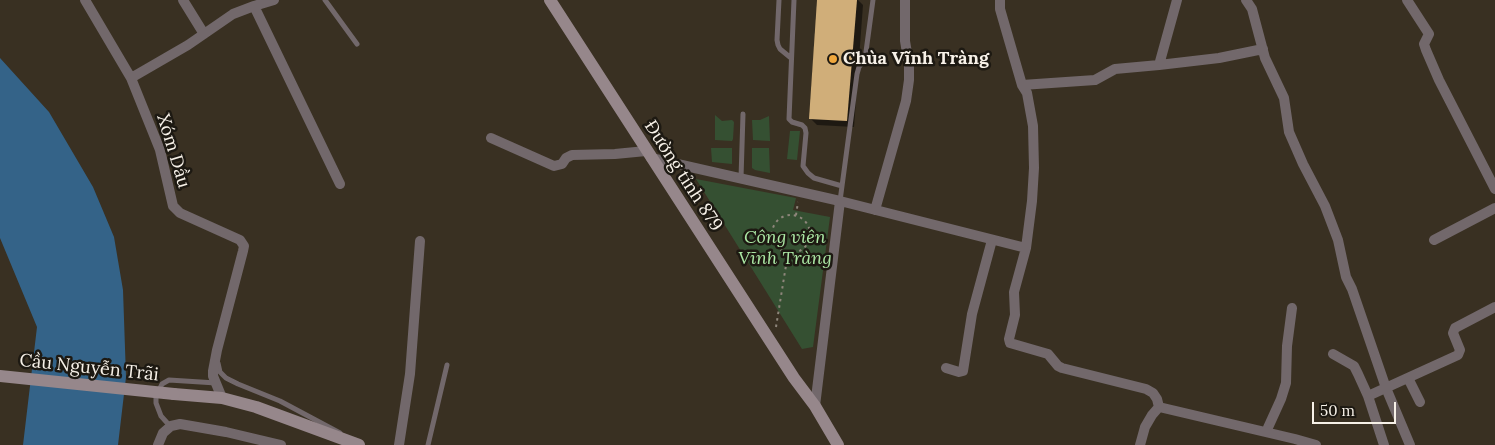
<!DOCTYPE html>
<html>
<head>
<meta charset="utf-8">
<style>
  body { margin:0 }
  #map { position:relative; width:1495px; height:445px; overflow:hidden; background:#393022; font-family:Lora,serif }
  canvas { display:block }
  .scale { position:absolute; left:1312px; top:402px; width:84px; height:22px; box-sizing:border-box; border:2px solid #f7f1e8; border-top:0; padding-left:6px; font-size:15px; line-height:18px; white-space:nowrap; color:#f7f1e8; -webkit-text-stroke:4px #1d1912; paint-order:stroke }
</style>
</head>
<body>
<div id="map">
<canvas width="1495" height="445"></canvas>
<div class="scale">50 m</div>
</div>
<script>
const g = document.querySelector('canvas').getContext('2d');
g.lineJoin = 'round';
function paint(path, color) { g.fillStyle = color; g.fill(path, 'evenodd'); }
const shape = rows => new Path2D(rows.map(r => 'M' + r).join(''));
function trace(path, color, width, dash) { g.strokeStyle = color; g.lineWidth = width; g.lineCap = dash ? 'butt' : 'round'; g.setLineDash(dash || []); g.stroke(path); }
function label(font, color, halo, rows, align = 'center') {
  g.font = font + ' Lora,serif'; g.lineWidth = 5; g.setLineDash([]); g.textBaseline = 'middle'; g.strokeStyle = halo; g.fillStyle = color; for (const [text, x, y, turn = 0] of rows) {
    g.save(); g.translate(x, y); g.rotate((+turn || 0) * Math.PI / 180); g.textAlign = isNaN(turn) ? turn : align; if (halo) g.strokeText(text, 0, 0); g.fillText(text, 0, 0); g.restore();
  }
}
const green = shape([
  [715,115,722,121,732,120,734,122,733,139,732,141,715,140],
  [769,116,770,141,753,140,752,120,760,120],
  [790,131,800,131,797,160,787,159],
  [711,148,732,148,732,164,712,162],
  [752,148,769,148,770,173,755,170,752,168],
  [696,179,796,198,793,210,830,217,813,347,802,349]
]);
const water = shape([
  [0,58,49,112,93,187,114,237,123,290,126,377,118,445,23,445,37,327,0,238]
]);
const shadow = shape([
  [819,0,858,0,863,5,854,127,817,125,810,118]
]);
const building = shape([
  [817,0,857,0,847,121,809,119]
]);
const path = shape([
  '772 234a19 19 0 1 1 38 0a19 19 0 1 1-38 0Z',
  [796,215,798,202],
  [776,327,788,253]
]);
const service = shape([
  [325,0,357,44],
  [779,0,777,40,778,45,780,49,791,58],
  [794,0,789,119,792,122,802,125,805,128,806,133,803,166,808,173,814,178,842,186],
  [741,178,743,114],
  [840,201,857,74,859,67,865,59,873,0],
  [218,363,220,372,226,378,238,384,280,401,340,433],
  [170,426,161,416,156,403,156,396,162,384,169,380,216,383],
  [428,445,447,365]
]);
const minor = shape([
  [85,0,131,78,160,150,173,206,180,213,240,240,244,246,243,251,217,350,213,371,213,376,222,398],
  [183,0,204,34],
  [1246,0,1252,9,1265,58,1284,98,1289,132,1303,164,1325,206,1338,240,1346,277,1352,289,1386,388,1410,445],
  [1407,0,1429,34,1424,44,1426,50,1439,80,1495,189],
  [254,6,274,0],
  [1159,65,1219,58,1263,49],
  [131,78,188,45,233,14,254,6,340,184],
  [1022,85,1095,80,1115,69,1159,65,1177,0],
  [491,138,554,166,562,164,566,158,572,155,615,154,646,151],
  [651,158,840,201,815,406],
  [840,201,1026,248,1032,201,1034,168,1033,126,1027,93,1022,85,1000,9,1000,0],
  [875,210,906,101,909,80,909,65,905,41,905,0],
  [1434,240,1495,208],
  [1026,248,1014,292,1015,315,1009,339,1010,343,1048,354,1058,366,1062,368,1146,389,1153,393,1157,399,1159,407,1152,415,1145,427,1140,445],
  [1333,354,1354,366,1358,374,1368,396,1384,445],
  [946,368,959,372,963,371,972,314,992,240],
  [1408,378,1420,402],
  [1368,396,1458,355,1460,350,1453,333,1455,328,1495,307],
  [1159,407,1295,439,1316,445],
  [1266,432,1281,399,1286,383,1287,346,1292,308],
  [158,445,163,433,171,426,180,424,226,432,281,445],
  [399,445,410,374,420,241]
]);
const secondary = shape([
  [550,0,794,378,815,406,838,445],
  [174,394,222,398,256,407,359,445]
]);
const secondaryBridge = shape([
  [0,376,174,394]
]);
const markers = [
  [833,59,5,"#efa73d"]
];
const poiNames = [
  ["Chùa Vĩnh Tràng",843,59]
];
const streetNames = [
  ["Xóm Dầu",173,151,73],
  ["Đường tỉnh 879",683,176,57],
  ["Cầu Nguyễn Trãi",89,368,6]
];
const parkNames = [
  ["Công viên",785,238],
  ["Vĩnh Tràng",785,259]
];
paint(green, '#355032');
paint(water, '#346388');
paint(shadow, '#0007');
paint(building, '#d0ae79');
trace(path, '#8e867b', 2, [2.5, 4]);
trace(service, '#72686b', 5);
trace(minor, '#72686b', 10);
trace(secondary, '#96878b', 12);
trace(secondaryBridge, '#96878b', 12);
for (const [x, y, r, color] of markers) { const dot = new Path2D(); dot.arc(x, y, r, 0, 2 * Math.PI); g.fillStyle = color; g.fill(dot); trace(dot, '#1d1912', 2); }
label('bold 18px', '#f7f1e8', '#1d1912', poiNames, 'left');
label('18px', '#f7f1e8', '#1d1912', streetNames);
label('italic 18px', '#abe7a4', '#1d1912', parkNames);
</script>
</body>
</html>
